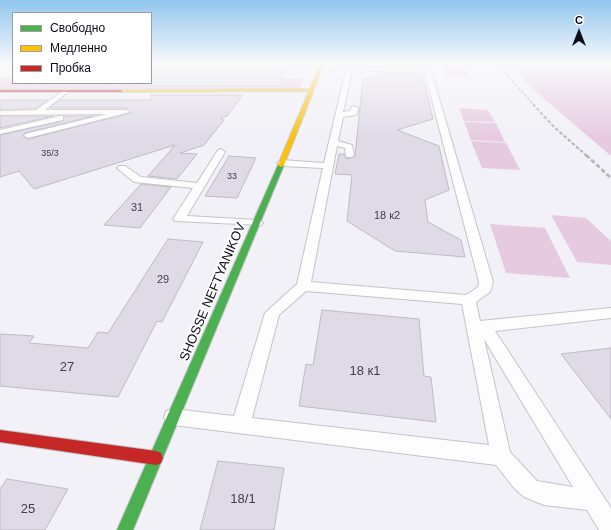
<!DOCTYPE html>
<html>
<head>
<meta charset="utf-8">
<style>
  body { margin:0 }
  #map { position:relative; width:611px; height:530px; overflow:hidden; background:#f1f1f7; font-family:Helvetica,sans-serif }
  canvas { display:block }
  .legend { position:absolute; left:12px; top:12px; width:140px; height:72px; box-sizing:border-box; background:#fff; border:1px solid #9d9ea1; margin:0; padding:5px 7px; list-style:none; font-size:12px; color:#0b0c15 }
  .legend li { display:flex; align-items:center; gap:8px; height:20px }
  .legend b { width:20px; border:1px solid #9d9ea1 }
  .north { position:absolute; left:559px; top:12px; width:40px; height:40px; -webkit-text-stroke:3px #fff; paint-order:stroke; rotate:0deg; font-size:11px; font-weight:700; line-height:16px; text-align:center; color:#0b0c15 }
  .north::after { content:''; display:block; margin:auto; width:14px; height:18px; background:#0b0c15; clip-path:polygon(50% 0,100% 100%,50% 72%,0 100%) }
</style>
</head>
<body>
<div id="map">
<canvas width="611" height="530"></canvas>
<ul class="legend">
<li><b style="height:5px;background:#4caf50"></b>Свободно</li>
<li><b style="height:5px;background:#ffc107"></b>Медленно</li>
<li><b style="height:5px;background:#c62828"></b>Пробка</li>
</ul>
<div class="north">С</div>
</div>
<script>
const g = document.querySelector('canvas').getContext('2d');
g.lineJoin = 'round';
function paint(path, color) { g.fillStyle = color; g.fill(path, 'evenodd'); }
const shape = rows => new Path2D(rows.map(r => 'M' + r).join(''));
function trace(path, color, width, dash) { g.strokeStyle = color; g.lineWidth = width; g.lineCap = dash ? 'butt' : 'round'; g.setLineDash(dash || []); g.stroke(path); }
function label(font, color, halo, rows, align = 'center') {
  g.font = font + ' Helvetica,sans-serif'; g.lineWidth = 4; g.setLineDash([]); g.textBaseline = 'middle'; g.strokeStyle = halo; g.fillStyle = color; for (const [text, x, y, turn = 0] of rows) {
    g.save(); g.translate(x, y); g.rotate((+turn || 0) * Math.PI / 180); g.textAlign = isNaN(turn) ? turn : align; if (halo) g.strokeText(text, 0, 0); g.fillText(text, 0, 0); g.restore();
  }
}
const built = shape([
  [151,64,315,64,311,75,151,75]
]);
const green = shape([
  [442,64,464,64,470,76,446,76],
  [513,64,611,64,611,156,527,84],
  [0,78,13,78,13,83,151,83,151,78,304,78,299,89,0,89],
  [459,108,488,110,495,122,464,121],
  [464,122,496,123,505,142,471,140],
  [471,141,506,143,520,170,482,168],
  [551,215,586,218,611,241,611,265,577,262],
  [490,224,545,228,570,278,506,273]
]);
const building = shape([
  [151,64,285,64,281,86,151,86,151,64],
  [388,73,422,74,433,119,397,130,439,146,449,190,425,200,428,222,461,240,465,257,395,251,347,221,352,175,335,174,339,154,344,154,346,158,352,158,355,156,363,79,388,73],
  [151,95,243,95,227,116,220,118,224,120,204,145,180,153,197,154,177,179,148,176,175,145,34,189,19,171,0,177,0,135,63,121,64,116,94,116,25,133,23,136,28,139,131,113,126,108,49,108,60,100,151,100,151,95],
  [0,100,48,100,36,109,0,110,0,100],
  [0,116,53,116,0,128,0,116],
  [229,156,256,158,237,198,205,196,229,156],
  [141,184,171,187,140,228,104,225,141,184],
  [168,239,203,242,162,322,157,321,118,397,0,386,0,334,34,336,29,343,88,348,98,332,108,333,168,239],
  [322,310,419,319,424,376,431,377,436,422,299,406,306,364,313,365,322,310],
  [611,348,611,419,561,354,611,348],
  [218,461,284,468,274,530,200,530,218,461],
  [7,479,68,489,45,530,0,530,0,489,7,479]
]);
const lane = shape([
  [319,66,428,69,431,71,493,282,490,292,476,302,480,321,611,308,611,318,495,331,611,508,611,530,599,530,587,510,544,505,524,497,514,488,496,465,173,425,166,423,164,417,166,411,173,409,234,416,265,313,297,284,323,168,282,166,277,163,282,160,324,163,346,70,321,69,318,67,319,66],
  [352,70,425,73,479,282,478,287,466,295,311,282,337,146,345,148,346,157,352,157,354,155,352,145,338,141,343,117,356,115,359,108,352,106,350,111,343,112,352,70],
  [306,291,462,304,489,445,252,418,279,315,306,291],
  [484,339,573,487,537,481,510,452,484,339],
  [66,89,69,91,68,92,45,110,126,110,130,112,28,138,24,136,25,134,107,114,0,115,0,111,36,110,66,89],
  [60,116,63,116,63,120,0,134,0,130,60,116],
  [221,149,225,152,187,216,257,220,261,221,263,223,261,225,175,221,173,219,193,188,134,182,117,168,119,166,125,166,141,177,197,183,218,150,221,149]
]);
const fast = shape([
  [281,163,284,165,133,530,117,530,278,165,281,163]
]);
const slow = shape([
  [320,64,324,64,284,165,281,167,278,165,309,91,121,92,119,91,121,90,310,89,320,64]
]);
const jam = shape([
  [0,90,121,90,123,91,121,92,0,92,0,90],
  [0,430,156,451,161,453,163,458,161,463,156,465,0,442,0,430]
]);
const railFar2 = shape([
  [497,64,534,105]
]);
const railFar1 = shape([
  [533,104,554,127,587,156]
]);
const rail = shape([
  [586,155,611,178]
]);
const farNumbernames = [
  ["35/3",50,154],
  ["33",232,177]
];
const numberNames = [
  ["31",137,208],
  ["18 к2",387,216],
  ["29",163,280]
];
const streetNames = [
  ["SHOSSE NEFTYANIKOV",213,292,-67]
];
const nearNumbernames = [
  ["27",67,367],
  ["18 к1",365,371],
  ["18/1",243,499],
  ["25",28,509]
];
paint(built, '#e7e8fa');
paint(green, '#e6cae0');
paint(building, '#e0dae7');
trace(building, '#bdbbc2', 1);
trace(lane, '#c3c3ca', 2);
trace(fast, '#c3c3ca', 2);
trace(slow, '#c3c3ca', 2);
trace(jam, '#c3c3ca', 2);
paint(lane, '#fdfdfe');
paint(fast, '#4caf50');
paint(slow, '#ffc107');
paint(jam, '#c62828');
trace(railFar2, '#b4b4b6', 1.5, [3, 1.5]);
trace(railFar1, '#b4b4b6', 2, [3.5, 2]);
trace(rail, '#b4b4b6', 2.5, [4.5, 2.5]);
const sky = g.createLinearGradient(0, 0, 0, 138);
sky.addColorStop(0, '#90c6ee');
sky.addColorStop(0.46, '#f9f9fb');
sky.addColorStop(1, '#f9f9fb00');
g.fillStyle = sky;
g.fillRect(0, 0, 611, 138);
label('9px', '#40404a', null, farNumbernames);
label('11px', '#40404a', null, numberNames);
label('13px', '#0b0c15', '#fff', streetNames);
label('13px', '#40404a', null, nearNumbernames);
</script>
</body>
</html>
